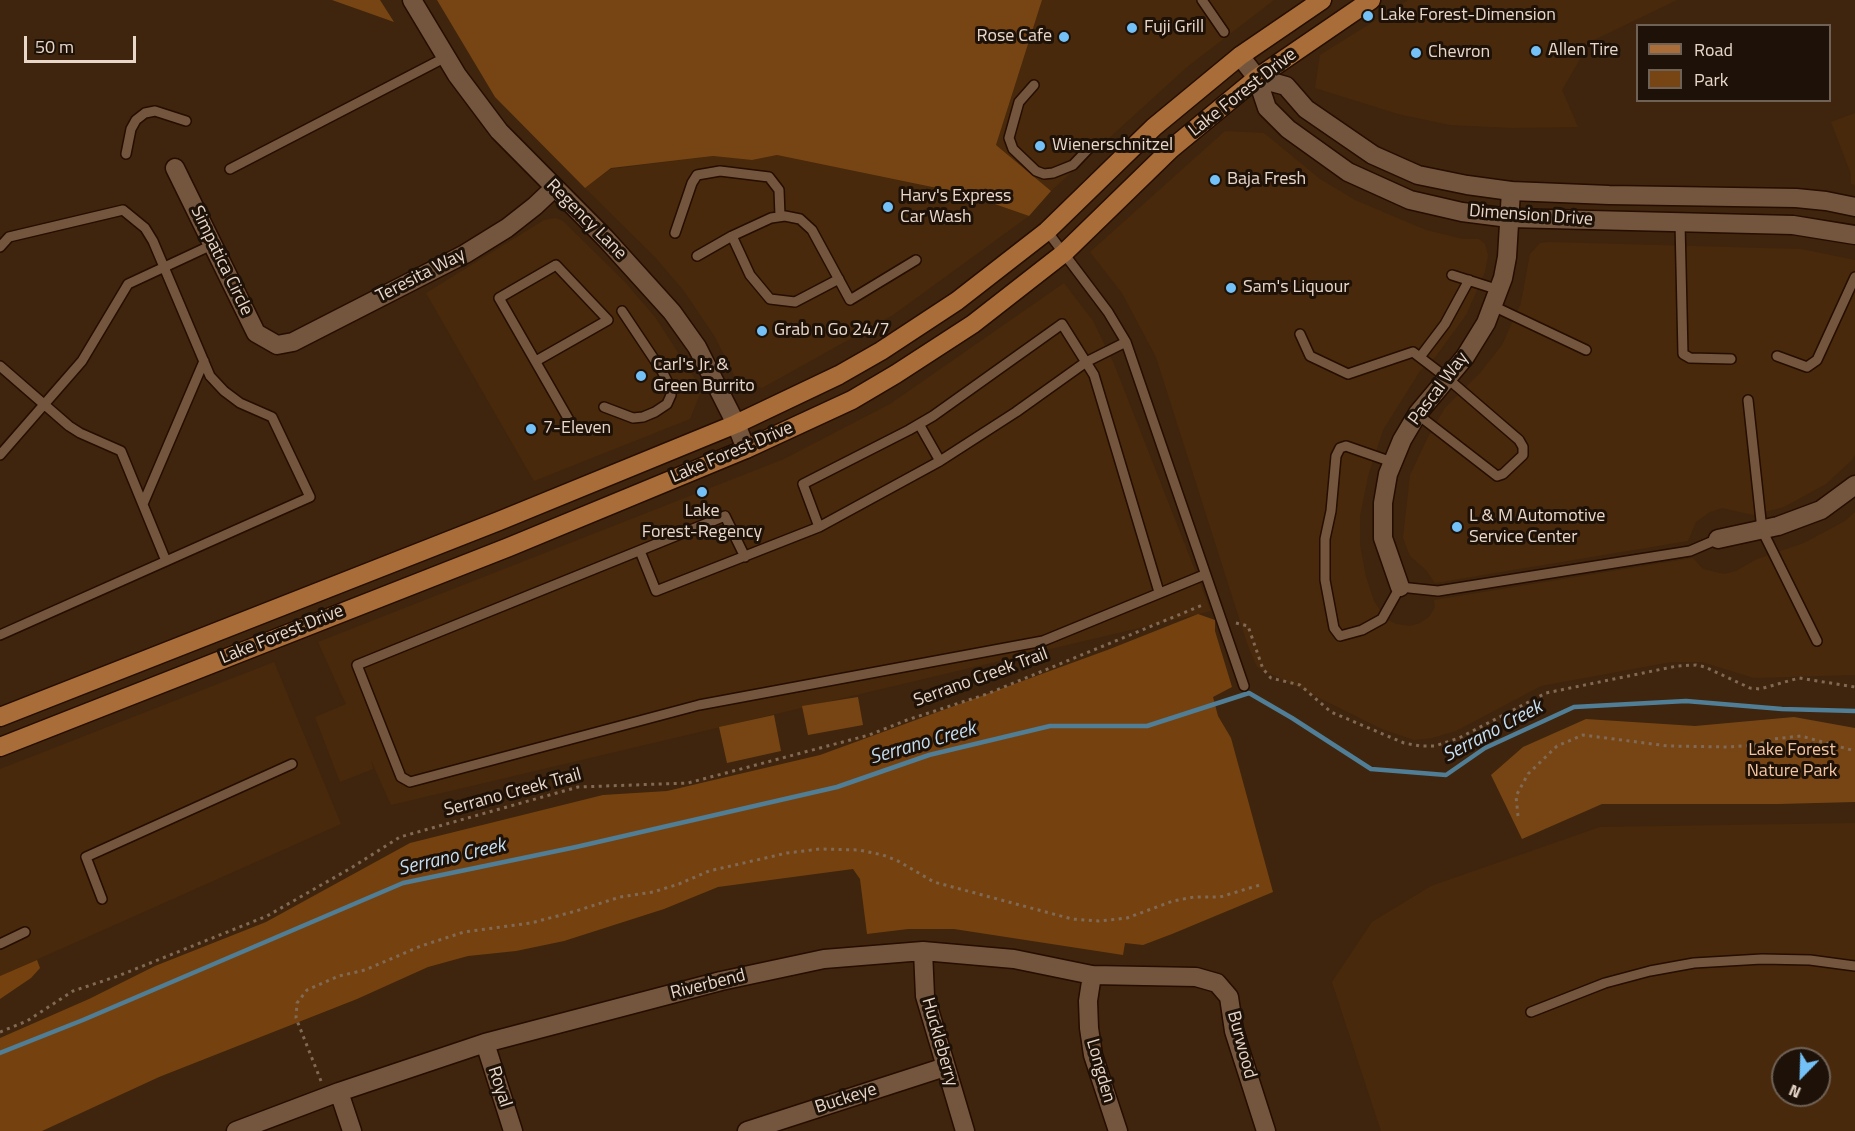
<!DOCTYPE html>
<style>
body{margin:0}
#map{position:relative;width:1855px;height:1131px;overflow:hidden;background:#3f250d;font-family:"Titillium Web",sans-serif}
canvas{display:block}
.legend{position:absolute;left:1636px;top:24px;width:195px;height:78px;box-sizing:border-box;background:#1d1108;border:2px solid #6f6156;margin:0;padding:8px 10px;list-style:none;font-size:18px;color:#e9d8ca}
.legend li{display:flex;align-items:center;gap:12px;height:30px}
.legend b{width:30px;border:2px solid #6f6156}
.north{position:absolute;left:1771px;top:1047px;width:60px;height:60px;box-sizing:border-box;background:#1d1108;border:2px solid #6f6156;border-radius:50%;rotate:203deg;font-size:16px;font-weight:700;line-height:24px;text-align:center;color:#e9d8ca}
.north::after{content:'';display:block;margin:auto;width:21px;height:27px;background:#73c1f6;clip-path:polygon(50% 0,100% 100%,50% 72%,0 100%)}
.scale{position:absolute;left:24px;top:36px;width:112px;height:27px;box-sizing:border-box;border:3px solid #e9d8ca;border-top:0;padding-left:8px;font-size:18px;line-height:21px;white-space:nowrap;color:#e9d8ca;-webkit-text-stroke:4px #1d1108;paint-order:stroke}
</style>
<div id="map">
<canvas width="1855" height="1131"></canvas>
<ul class="legend">
<li><b style="height:8px;background:#a86d39"></b>Road</li>
<li><b style="height:16px;background:#774514"></b>Park</li>
</ul>
<div class="north">N</div>
<div class="scale">50 m</div>
</div>
<script>
const c = document.querySelector('canvas').getContext('2d');
c.lineJoin = 'round';
function fillPath(path, color) {
  c.fillStyle = color;
  c.fill(path, 'evenodd');
}
function poly(rows) {
  const path = new Path2D();
  for (const r of rows) {
    path.moveTo(r[0], r[1]);
    for (let i = 2; i < r.length; i += 2) path.lineTo(r[i], r[i + 1]);
  }
  return path;
}
function strokePath(path, color, width, dash) {
  c.strokeStyle = color;
  c.lineWidth = width;
  c.lineCap = dash ? 'butt' : 'round';
  c.setLineDash(dash || []);
  c.stroke(path);
}
function label(font, color, halo, rows, align = 'center') {
  c.font = font + ' "Titillium Web",sans-serif';
  c.lineWidth = 6;
  c.setLineDash([]);
  c.textBaseline = 'middle';
  c.strokeStyle = halo;
  c.fillStyle = color;
  for (const [text, x, y, turn = 0] of rows) {
    c.save();
    c.translate(x, y);
    c.rotate((+turn || 0) * Math.PI / 180);
    c.textAlign = isNaN(turn) ? turn : align;
    if (halo) c.strokeText(text, 0, 0);
    c.fillText(text, 0, 0);
    c.restore();
  }
}
const built = poly([
 [1042,0,1274,0,1187,67,1051,191,996,145],
 [1408,0,1677,0,1590,42,1562,90,1578,127,1513,128,1450,125,1398,114,1315,88,1320,55],
 [1855,113,1855,185,1851,184,1851,174,1831,122],
 [1225,131,1264,133,1320,179,1355,200,1426,230,1463,239,1479,239,1485,244,1488,255,1485,272,1466,315,1436,356,1420,371,1383,430,1368,476,1360,516,1360,545,1366,577,1374,601,1386,619,1396,624,1410,626,1420,623,1429,617,1435,607,1434,600,1693,558,1703,569,1724,574,1736,571,1757,559,1804,543,1845,521,1855,512,1855,675,1754,678,1702,662,1671,662,1541,686,1456,731,1432,738,1414,740,1382,729,1257,667,1247,643,1156,357,1122,293,1090,252],
 [777,155,966,194,1029,216,893,315,762,388,736,379,715,337,684,291,655,257,585,188,611,169,713,156,752,160],
 [556,218,563,221,625,282,655,317,697,382,700,394,690,419,534,481,426,293,544,220],
 [1549,242,1801,249,1855,260,1855,455,1852,460,1826,484,1784,507,1753,515,1722,508,1710,512,1696,522,1688,541,1435,583,1426,570,1410,556,1403,538,1410,475,1428,437,1445,408,1480,373,1502,345,1521,303,1530,254,1540,243],
 [1064,283,1093,321,1114,364,1211,611,391,805,371,760,373,769,340,782,315,717,346,704,318,642,784,459,890,404],
 [274,662,341,824,0,976,0,769],
 [1855,823,1855,1131,1381,1131,1332,982,1372,922,1431,886,1600,827],
 [1783,1059,1819,1059,1819,1095,1783,1095]
]);
const green = poly([
 [332,0,380,0,394,22],
 [437,0,1042,0,996,145,1051,191,1029,216,966,194,777,155,752,160,713,156,611,168,585,188,495,97],
 [858,697,863,725,808,735,802,706],
 [774,715,781,751,727,763,719,727],
 [1794,717,1855,728,1855,802,1778,804,1602,804,1522,839,1491,775,1523,747,1586,719,1695,726]
]);
const forest = poly([
 [1198,614,1215,620,1215,631,1232,687,1213,697,1218,716,1231,738,1273,892,1172,934,1143,945,1125,943,1123,955,954,929,908,929,867,934,860,879,853,869,718,887,664,909,564,941,516,951,468,956,428,967,357,999,159,1077,42,1131,0,1131,0,1038,89,999,155,966,266,922,410,843,603,795,667,791,820,755,1110,649],
 [37,960,40,968,31,978,0,999,0,976]
]);
const stream = poly([
 [0,1053,83,1020,403,883,576,847,837,787,929,755,1050,726,1147,726,1249,693,1292,718,1371,769,1446,775,1485,748,1574,707,1686,701,1782,709,1855,711]
]);
const path = poly([
 [1236,623,1248,626,1263,669,1271,678,1300,685,1331,712,1404,743,1420,746,1435,746,1459,738,1546,693,1677,666,1696,665,1705,667,1750,688,1760,689,1799,678,1855,687],
 [1518,816,1516,796,1528,774,1557,746,1583,735,1668,746,1727,747,1755,745,1773,739,1801,736,1855,751],
 [0,1032,27,1021,73,991,118,976,267,916,351,868,400,837,578,787,688,783,869,735,907,720,987,694,1205,604],
 [321,1081,296,1018,297,1003,307,990,339,976,365,970,421,946,464,932,531,923,576,911,620,897,653,892,679,884,709,871,787,853,820,849,859,850,883,855,898,861,934,882,1072,919,1099,921,1127,918,1173,901,1194,897,1220,897,1263,884]
]);
const lane = poly([
 [1202,0,1224,32],
 [1034,85,1019,102,1009,138,1013,149,1036,171,1044,174,1053,173,1073,165,1092,145],
 [126,154,131,129,136,120,145,113,155,111,186,121],
 [230,169,446,57],
 [1680,223,1683,354,1690,358,1731,359],
 [1047,231,1108,312,1126,342,1244,686],
 [675,233,692,183,697,175,720,171,769,177,779,190,780,216],
 [732,236,750,275,770,299,795,302,839,279],
 [0,247,9,237,123,210,145,228,153,241,210,376,224,391,240,403,272,417,310,497,0,635],
 [697,256,732,236,771,218,785,216,800,219,812,230,850,300,916,260],
 [1452,275,1499,290],
 [1493,306,1586,350],
 [1300,334,1310,356,1348,374,1413,352,1447,378,1519,440,1523,447,1523,455,1503,474,1497,476,1417,414],
 [1777,356,1807,367,1817,360,1855,277],
 [1420,357,1445,324,1469,280],
 [536,361,608,320,556,265,499,298,573,427],
 [0,366,69,426,80,433,121,451,166,561],
 [1748,400,1762,530,1817,641],
 [604,407,633,418,643,417,655,412,667,404,671,395,670,387,662,371,622,311],
 [919,424,940,461],
 [0,455,82,361,128,284,214,244],
 [1392,462,1346,446,1340,448,1336,456,1331,511,1325,539,1325,580,1334,628,1340,636,1362,630,1382,619,1400,587,1438,591,1690,551,1718,539],
 [143,504,204,361],
 [819,527,803,484,909,430,933,416,1062,324,1094,375,1159,592],
 [640,551,656,591,819,527,940,461,1016,412,1086,362,1126,342],
 [745,557,725,516,357,665,401,777,410,782,699,705,1043,641,1204,575],
 [102,899,86,857,292,764],
 [0,944,25,932],
 [1531,1012,1605,983,1650,971,1694,963,1762,959,1810,960,1855,966]
]);
const street = poly([
 [175,168,256,333,277,345,293,342,465,254,507,228,535,206,554,188],
 [1718,539,1778,526,1821,510,1855,485],
 [1400,587,1383,538,1383,503,1388,474,1402,440,1418,413,1465,357,1486,323,1503,278,1507,257,1511,191],
 [923,951,925,996,965,1131],
 [1092,975,1088,1001,1089,1028,1093,1055,1118,1131],
 [485,1043,513,1131],
 [339,1092,352,1131],
 [236,1131,339,1092,485,1043,721,981,824,959,923,951,1014,959,1092,975,1196,977,1217,983,1229,997,1234,1031,1266,1131],
 [747,1131,945,1067]
]);
const secondary = poly([
 [412,0,457,75,499,131,606,239,672,312,697,347,736,424,746,449],
 [1240,56,1257,78,1267,108,1288,129,1348,172,1410,200,1462,212,1509,218,1793,225,1855,235],
 [1257,78,1286,86,1306,109,1373,155,1418,175,1467,185,1511,191,1609,195,1796,198,1826,201,1855,207]
]);
const primary = poly([
 [0,717,499,521,736,424,839,375,881,351,957,301,1047,231,1154,127,1240,56,1322,0],
 [0,747,509,547,746,449,852,400,896,374,973,324,1064,253,1171,149,1257,78,1371,0]
]);
const markers = [
 [1368,16,6,"#73c1f6"],
 [1132,28,6,"#73c1f6"],
 [1064,37,6,"#73c1f6"],
 [1536,51,6,"#73c1f6"],
 [1416,53,6,"#73c1f6"],
 [1040,146,6,"#73c1f6"],
 [1215,180,6,"#73c1f6"],
 [888,207,6,"#73c1f6"],
 [1231,288,6,"#73c1f6"],
 [762,331,6,"#73c1f6"],
 [641,376,6,"#73c1f6"],
 [531,429,6,"#73c1f6"],
 [702,492,6,"#73c1f6"],
 [1457,527,6,"#73c1f6"]
];
const poiNames = [
 ["Lake Forest-Dimension",1380,16],
 ["Fuji Grill",1144,28],
 ["Rose Cafe",1052,37,"right"],
 ["Allen Tire",1548,51],
 ["Chevron",1428,53],
 ["Wienerschnitzel",1052,146],
 ["Baja Fresh",1227,180],
 ["Harv's Express",900,197],
 ["Car Wash",900,218],
 ["Sam's Liquour",1243,288],
 ["Grab n Go 24/7",774,331],
 ["Carl's Jr. &",653,366],
 ["Green Burrito",653,387],
 ["7-Eleven",543,429],
 ["Lake",702,512,"center"],
 ["Forest-Regency",702,533,"center"],
 ["L & M Automotive",1469,517],
 ["Service Center",1469,538]
];
const streetNames = [
 ["Lake Forest Drive",1243,93,-38],
 ["Dimension Drive",1531,216,4],
 ["Regency Lane",586,220,45],
 ["Simpatica Circle",221,261,64],
 ["Teresita Way",421,276,-27],
 ["Pascal Way",1439,389,-53],
 ["Lake Forest Drive",732,453,-23],
 ["Lake Forest Drive",282,635,-22],
 ["Serrano Creek Trail",981,678,-20],
 ["Serrano Creek Trail",513,793,-15],
 ["Riverbend",708,985,-14],
 ["Huckleberry",939,1042,74],
 ["Burwood",1241,1045,75],
 ["Longden",1100,1071,74],
 ["Royal",499,1087,72],
 ["Buckeye",846,1099,-18]
];
const parkNames = [
 ["Lake Forest",1792,751],
 ["Nature Park",1792,772]
];
const waterNames = [
 ["Serrano Creek",1493,732,-28],
 ["Serrano Creek",923,744,-16],
 ["Serrano Creek",452,858,-13]
];
fillPath(built, '#49290b');
fillPath(green, '#774514');
fillPath(forest, '#75420f');
strokePath(stream, '#507e96', 4.5);
strokePath(lane, '#250d00', 12);
strokePath(street, '#250d00', 21);
strokePath(secondary, '#250d00', 21);
strokePath(primary, '#250d00', 21);
strokePath(path, '#806955', 3, [3, 4.5]);
strokePath(lane, '#74563e', 9);
strokePath(street, '#74563e', 18);
strokePath(secondary, '#74563e', 18);
strokePath(primary, '#a86d39', 18);
for (const [x, y, r, color] of markers) {
  const dot = new Path2D();
  dot.arc(x, y, r, 0, 2 * Math.PI);
  c.fillStyle = color;
  c.fill(dot);
  strokePath(dot, '#1d1108', 2);
}
label('18px', '#e9d8ca', '#1d1108', poiNames, 'left');
label('18px', '#e9d8ca', '#1d1108', streetNames);
label('18px', '#f4c49f', '#1d1108', parkNames);
label('italic 20px', '#c4ddef', '#1d1108', waterNames);
</script>
